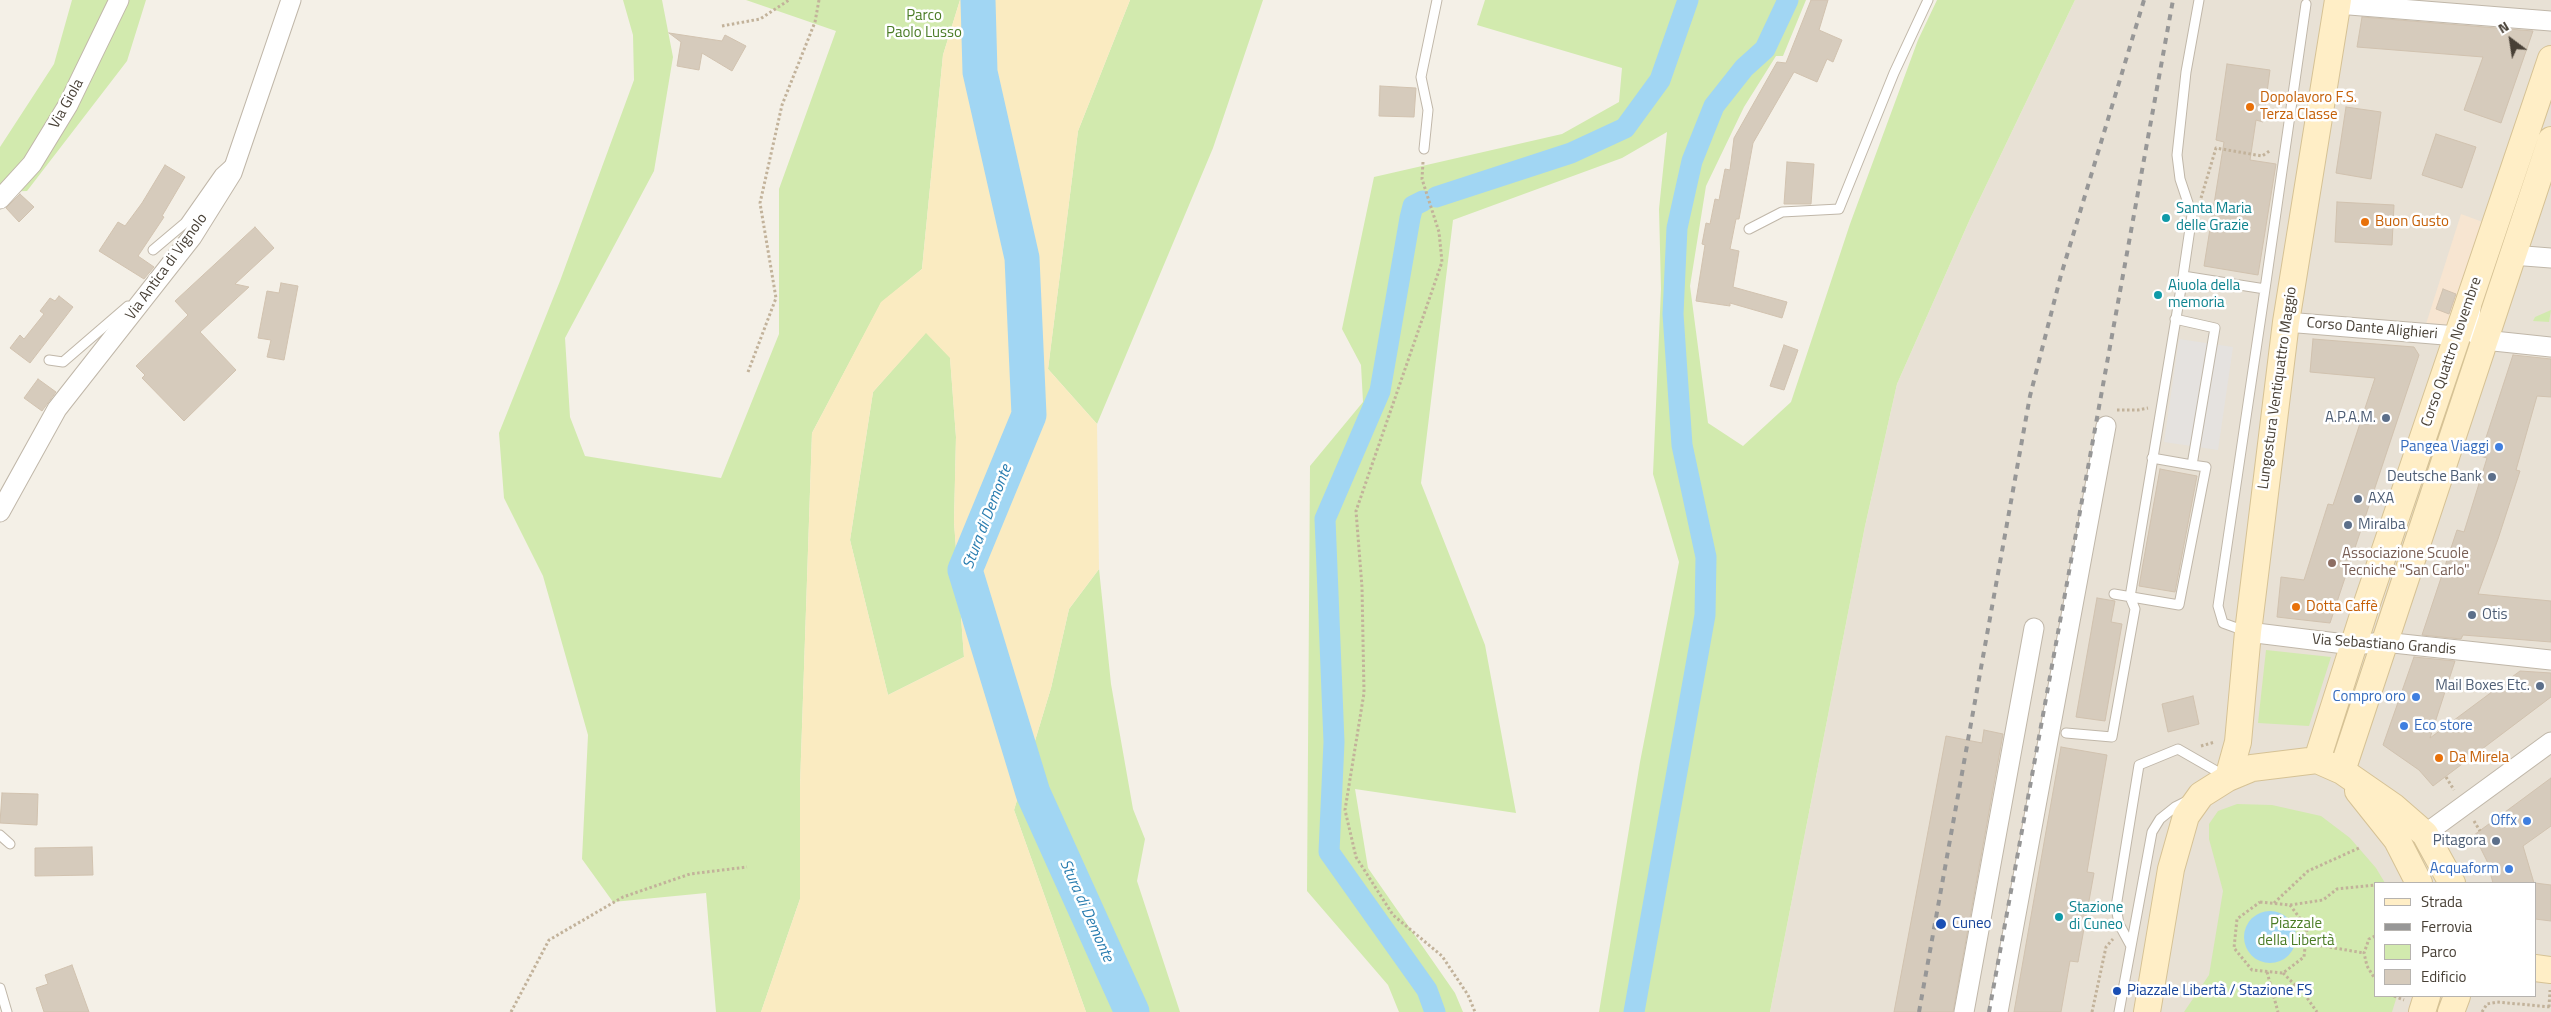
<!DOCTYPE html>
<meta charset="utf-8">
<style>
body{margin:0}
#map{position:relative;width:2551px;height:1012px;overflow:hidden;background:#f4f0e7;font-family:"Titillium Web",sans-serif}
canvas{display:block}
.legend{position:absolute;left:2374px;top:882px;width:162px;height:115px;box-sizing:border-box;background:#fff;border:1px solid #b6b3af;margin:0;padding:6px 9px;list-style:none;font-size:15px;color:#484036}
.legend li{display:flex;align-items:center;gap:10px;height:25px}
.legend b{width:25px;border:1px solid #b6b3af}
.north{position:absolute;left:2486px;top:15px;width:50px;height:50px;-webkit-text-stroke:4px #fff;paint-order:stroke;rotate:329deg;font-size:14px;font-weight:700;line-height:20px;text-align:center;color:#484036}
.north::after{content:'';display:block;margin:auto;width:18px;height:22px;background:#484036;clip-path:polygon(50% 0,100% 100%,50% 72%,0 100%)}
</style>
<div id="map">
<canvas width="2551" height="1012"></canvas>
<ul class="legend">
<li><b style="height:6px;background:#ffeec6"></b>Strada</li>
<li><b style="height:6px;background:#979797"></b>Ferrovia</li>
<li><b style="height:14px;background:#d2eaae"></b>Parco</li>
<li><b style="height:14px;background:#d6cbbc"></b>Edificio</li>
</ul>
<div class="north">N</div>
</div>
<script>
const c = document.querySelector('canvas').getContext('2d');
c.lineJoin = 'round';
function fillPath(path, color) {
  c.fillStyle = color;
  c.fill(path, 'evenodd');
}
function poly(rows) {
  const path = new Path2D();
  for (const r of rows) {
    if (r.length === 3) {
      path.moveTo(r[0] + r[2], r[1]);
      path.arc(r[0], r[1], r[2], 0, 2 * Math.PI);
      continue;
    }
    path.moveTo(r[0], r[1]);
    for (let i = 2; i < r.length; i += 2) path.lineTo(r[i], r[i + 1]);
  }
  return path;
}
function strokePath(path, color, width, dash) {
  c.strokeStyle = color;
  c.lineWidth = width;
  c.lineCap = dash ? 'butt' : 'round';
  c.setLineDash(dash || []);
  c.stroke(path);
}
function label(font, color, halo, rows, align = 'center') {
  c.font = font + ' "Titillium Web",sans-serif';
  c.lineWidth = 5;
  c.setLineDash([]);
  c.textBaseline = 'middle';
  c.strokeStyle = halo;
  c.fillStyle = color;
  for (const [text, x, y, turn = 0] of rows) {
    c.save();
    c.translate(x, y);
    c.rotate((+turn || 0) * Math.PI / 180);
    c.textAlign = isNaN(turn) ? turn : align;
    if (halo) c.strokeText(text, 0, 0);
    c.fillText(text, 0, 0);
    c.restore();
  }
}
const residential = poly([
 [2075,0,2551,0,2551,1012,1770,1012,1865,526,1897,384,1970,219],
 [2375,883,2535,883,2535,996,2375,996]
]);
const commercial = poly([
 [2461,214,2488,224,2448,326,2426,324]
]);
const green = poly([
 [72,0,146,0,127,61,27,191,0,192,0,147,54,64],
 [623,0,662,0,673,57,654,171,565,338,570,417,585,456,721,478,779,334,779,189,836,31,746,0,960,0,943,55,922,269,881,303,812,433,800,786,800,899,761,1012,716,1012,706,893,613,902,582,859,588,735,543,576,504,498,499,433,560,281,634,80,633,35],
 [1130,0,1263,0,1213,148,1097,424,1048,369,1078,131],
 [1485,0,1806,0,1783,56,1776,56,1744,107,1706,186,1690,286,1708,423,1743,446,1791,402,1850,224,1918,40,1937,0,2075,0,1970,219,1897,384,1865,526,1770,1012,1599,1012,1640,762,1679,562,1653,474,1661,289,1659,209,1667,132,1622,158,1453,220,1421,483,1485,645,1516,813,1355,789,1368,868,1455,993,1463,1012,1399,1012,1388,985,1307,891,1310,466,1363,402,1361,365,1342,329,1374,177,1562,134,1619,102,1622,68,1477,25],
 [2551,310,2549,322,2533,321,2535,317],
 [926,332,950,357,956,437,954,522,964,657,888,695,850,540,873,392],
 [1099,569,1111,684,1133,809,1145,839,1137,881,1180,1012,1086,1012,1014,810,1051,688,1069,609],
 [2266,650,2331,657,2309,726,2258,723],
 [2237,804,2272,805,2321,816,2350,838,2376,868,2385,883,2375,883,2375,996,2397,996,2392,1012,2184,1012,2209,975,2223,891,2209,839,2209,824,2218,811]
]);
const sand = poly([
 [960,0,1130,0,1078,131,1048,369,1097,424,1099,569,1069,609,1051,688,1014,810,1086,1012,761,1012,800,899,800,786,812,433,881,302,922,269,943,55],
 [926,333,950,358,956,437,954,522,964,657,888,695,850,540,873,392]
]);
const parking = poly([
 [2179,339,2233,347,2218,450,2164,442]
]);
const water = poly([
 [2270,937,26]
]);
const canal = poly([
 [1436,197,1571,153,1625,128,1660,80,1688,0],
 [1423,201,1413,206,1410,218,1380,391,1325,519,1334,742,1329,852,1427,990,1435,1012],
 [1634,1012,1705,615,1706,557,1682,445,1673,314,1677,228,1692,161,1714,106,1744,68,1765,49,1788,0]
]);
const river = poly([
 [978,0,980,72,1022,258,1029,415,965,570,1033,793,1132,1012]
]);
const building = poly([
 [1811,0,1828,0,1819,30,1842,40,1833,62,1827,59,1817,82,1794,72,1753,143,1739,219,1736,219,1730,249,1739,251,1733,287,1787,302,1782,318,1730,303,1730,306,1696,301,1705,245,1702,244,1706,223,1710,224,1715,199,1719,200,1725,169,1730,170,1734,138,1777,62,1786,63,1811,0],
 [2362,17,2533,31,2501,123,2464,110,2483,57,2357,47,2362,17],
 [669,33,722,41,725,35,746,46,732,71,702,53,699,70,677,66,681,42,669,33],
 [2227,64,2270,70,2263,122,2256,120,2250,160,2276,164,2258,275,2204,266,2224,142,2216,140,2227,64],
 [1380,86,1416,88,1414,117,1379,116,1380,86],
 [2346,107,2381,112,2371,179,2336,173,2346,107],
 [2436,134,2476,147,2462,188,2422,175,2436,134],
 [1787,162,1814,164,1811,204,1784,204,1787,162],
 [165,165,185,177,162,216,164,217,138,256,154,267,144,279,99,251,118,222,125,226,142,203,165,165],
 [20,194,34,207,19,222,6,208,20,194],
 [2337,202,2394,205,2392,245,2335,242,2337,202],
 [255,227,274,248,235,284,249,287,200,332,236,370,184,421,142,378,145,375,136,366,188,315,175,301,255,227],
 [281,283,298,286,284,360,267,357,271,340,258,338,267,291,279,293,281,283],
 [2443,289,2456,294,2449,314,2436,309,2443,289],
 [59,296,73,307,30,363,10,348,20,335,24,339,44,314,40,311,50,298,55,301,59,296],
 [2313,339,2414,347,2419,355,2330,623,2277,617,2281,577,2304,580,2328,504,2333,505,2375,378,2310,372,2313,339],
 [1784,345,1798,350,1784,390,1770,386,1784,345],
 [2513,355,2551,359,2551,397,2537,396,2516,470,2520,471,2498,539,2478,594,2551,601,2551,642,2463,635,2461,639,2422,635,2457,530,2464,532,2487,458,2480,456,2513,355],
 [38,379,56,392,42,411,24,398,38,379],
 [2160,469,2197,476,2175,592,2139,586,2160,469],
 [2097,598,2115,601,2111,622,2122,624,2105,721,2076,717,2097,598],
 [2414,657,2455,661,2430,738,2520,671,2551,673,2551,697,2433,786,2419,770,2383,745,2414,657],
 [2193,696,2199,724,2168,732,2162,704,2193,696],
 [1984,730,2003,734,1953,1012,1894,1012,1946,736,1982,743,1984,730],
 [2061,747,2107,755,2087,872,2094,873,2078,962,2070,961,2061,1012,2014,1012,2061,747],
 [2551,778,2551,826,2523,846,2534,883,2493,883,2487,861,2474,835,2551,778],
 [2,793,38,794,37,825,0,823,2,793],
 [92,847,93,875,35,876,35,848,92,847],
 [2535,883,2551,885,2551,921,2535,919,2535,883],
 [72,965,89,1012,44,1012,36,988,48,984,45,975,72,965]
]);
const path = poly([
 [722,26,760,19,789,0],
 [1423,162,1422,179,1439,232,1442,262,1356,511,1362,587,1364,693,1345,810,1356,857,1393,915,1442,956,1468,995,1475,1012],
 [2201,198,2216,148,2262,156,2271,150],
 [748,372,776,298,760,203,782,105,815,22,819,0],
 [2117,410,2138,410,2148,408],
 [2201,746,2215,742],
 [2446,777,2454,790],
 [2474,821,2480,831],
 [2260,902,2290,905,2307,928,2304,957,2283,973,2252,970,2234,948,2237,919,2260,902],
 [2274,903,2308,871,2359,848],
 [2290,905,2323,900,2337,889,2375,885],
 [2375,936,2369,939,2364,953,2367,966,2375,979],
 [2305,943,2364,953],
 [2267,972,2278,1012],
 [2283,973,2305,995,2317,1012],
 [2394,996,2404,1000],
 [2549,1007,2550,990],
 [511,1012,549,940,623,897,690,874,747,867],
 [2092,1012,2106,947,2113,939],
 [2482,1012,2487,1004,2497,1002,2551,1007]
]);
const lane = poly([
 [1424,149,1428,110,1421,77,1437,0],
 [1749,229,1782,212,1839,209,1894,73,1928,0],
 [153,250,185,223,220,173,231,163],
 [2183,276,2192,215,2180,179,2177,155,2186,72,2199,0],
 [2265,289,2306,4],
 [49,360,63,362,128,306],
 [2152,458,2192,465,2215,328,2175,319],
 [2114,594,2179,605,2206,467,2192,465],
 [2066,733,2112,737,2135,609,2130,597,2183,276,2265,289,2218,606,2223,623,2245,631],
 [0,835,10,844],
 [2131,946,2119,924,2116,907,2139,765,2178,749,2225,776],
 [0,988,7,1012],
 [2119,1012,2152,832,2160,819,2175,807,2187,801]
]);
const street = poly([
 [2337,4,2551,21],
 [0,199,32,164,68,105,119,0],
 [2512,255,2551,258],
 [2471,307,2469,325,2473,332,2484,340,2551,347],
 [2286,322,2457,336],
 [0,512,57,409,192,237,232,173,291,0],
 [2248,632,2353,645,2384,642,2551,660],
 [2425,834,2551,742],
 [1964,1012,2034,628],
 [1998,1012,2106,426]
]);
const secondary = poly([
 [2317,760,2365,609,2551,59],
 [2342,771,2551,140],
 [2228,778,2238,742,2248,632,2286,322,2338,0],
 [2358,791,2397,840,2419,883],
 [2535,968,2551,970],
 [2147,1012,2171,869,2186,816,2201,795,2228,778,2252,768,2317,760,2342,771,2394,807,2425,834,2452,883],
 [2422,1012,2427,996],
 [2451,1012,2457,996]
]);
const rail = poly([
 [1919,1012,2030,396,2061,275,2144,0],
 [1989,1012,2173,0]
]);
const markers = [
 [2250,107,5,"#e8710a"],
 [2166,218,5,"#0f9aa8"],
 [2365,222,5,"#e8710a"],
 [2158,295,5,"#0f9aa8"],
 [2386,418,5,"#5c6f8a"],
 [2499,447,5,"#3f7fe0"],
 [2492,477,5,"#5c6f8a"],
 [2358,499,5,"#5c6f8a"],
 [2348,525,5,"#5c6f8a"],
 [2332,563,5,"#8d6e63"],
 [2296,607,5,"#e8710a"],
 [2472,615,5,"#5c6f8a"],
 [2540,686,5,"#5c6f8a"],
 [2416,697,5,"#3f7fe0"],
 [2404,726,5,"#3f7fe0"],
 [2439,758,5,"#e8710a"],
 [2527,821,5,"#3f7fe0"],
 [2496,841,5,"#5c6f8a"],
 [2509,869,5,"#3f7fe0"],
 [2059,917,5,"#0f9aa8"],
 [1941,924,6,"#1a4fb4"],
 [2117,991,5,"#1a4fb4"]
];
const parkNames = [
 ["Parco",924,16],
 ["Paolo Lusso",924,33],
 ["Piazzale",2296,924],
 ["della Libertà",2296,941]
];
const foodNames = [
 ["Dopolavoro F.S.",2260,98],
 ["Terza Classe",2260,115],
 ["Buon Gusto",2375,222],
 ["Dotta Caffè",2306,607],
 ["Da Mirela",2449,758]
];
const streetNames = [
 ["Via Giola",67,104,-61],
 ["Via Antica di Vignolo",167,267,-54],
 ["Corso Dante Alighieri",2372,329,5],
 ["Corso Quattro Novembre",2452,352,-71],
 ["Lungostura Ventiquattro Maggio",2278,388,-82],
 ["Via Sebastiano Grandis",2384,645,4]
];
const cultureNames = [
 ["Santa Maria",2176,209],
 ["delle Grazie",2176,226],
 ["Aiuola della",2168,286],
 ["memoria",2168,303],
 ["Stazione",2069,908],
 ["di Cuneo",2069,925]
];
const serviceNames = [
 ["A.P.A.M.",2376,418],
 ["Deutsche Bank",2482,477],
 ["AXA",2368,499,"left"],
 ["Miralba",2358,525,"left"],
 ["Otis",2482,615,"left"],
 ["Mail Boxes Etc.",2530,686],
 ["Pitagora",2486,841]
];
const shopNames = [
 ["Pangea Viaggi",2489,447],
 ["Compro oro",2406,697],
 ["Eco store",2414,726,"left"],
 ["Offx",2517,821],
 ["Acquaform",2499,869]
];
const educationNames = [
 ["Associazione Scuole",2342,554],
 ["Tecniche \"San Carlo\"",2342,571]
];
const transitNames = [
 ["Cuneo",1952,924],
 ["Piazzale Libertà / Stazione FS",2127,991]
];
const waterNames = [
 ["Stura di Demonte",988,517,-69],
 ["Stura di Demonte",1086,911,66]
];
fillPath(residential, '#e8e1d5');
fillPath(commercial, '#f7e5d1');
fillPath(green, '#d2eaae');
fillPath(sand, '#faebc1');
fillPath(parking, '#e5e2df');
fillPath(water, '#a1d6f3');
strokePath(canal, '#a1d6f3', 21);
strokePath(river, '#a1d6f3', 35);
fillPath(building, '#d6cbbc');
strokePath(building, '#d1c2af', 1);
strokePath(lane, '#c0b7a9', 11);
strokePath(street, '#c0b7a9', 21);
strokePath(secondary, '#d6c295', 28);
strokePath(path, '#c2b29a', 3, [2.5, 2.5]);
strokePath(lane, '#fff', 9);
strokePath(street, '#fff', 19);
strokePath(secondary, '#ffeec6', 26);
strokePath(rail, '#979797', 4, [6, 6]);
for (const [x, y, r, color] of markers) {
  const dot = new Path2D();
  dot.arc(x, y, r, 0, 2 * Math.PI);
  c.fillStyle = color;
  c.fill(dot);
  strokePath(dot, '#fff', 2);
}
label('15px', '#4b7c26', '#fff', parkNames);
label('15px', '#c56008', '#fff', foodNames, 'left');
label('15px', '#484036', '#fff', streetNames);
label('15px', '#0d838f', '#fff', cultureNames, 'left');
label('15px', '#4e5e75', '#fff', serviceNames, 'right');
label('15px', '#366cbe', '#fff', shopNames, 'right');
label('15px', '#785e54', '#fff', educationNames, 'left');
label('15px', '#164399', '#fff', transitNames, 'left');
label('italic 16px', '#297db0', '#fff', waterNames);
</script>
